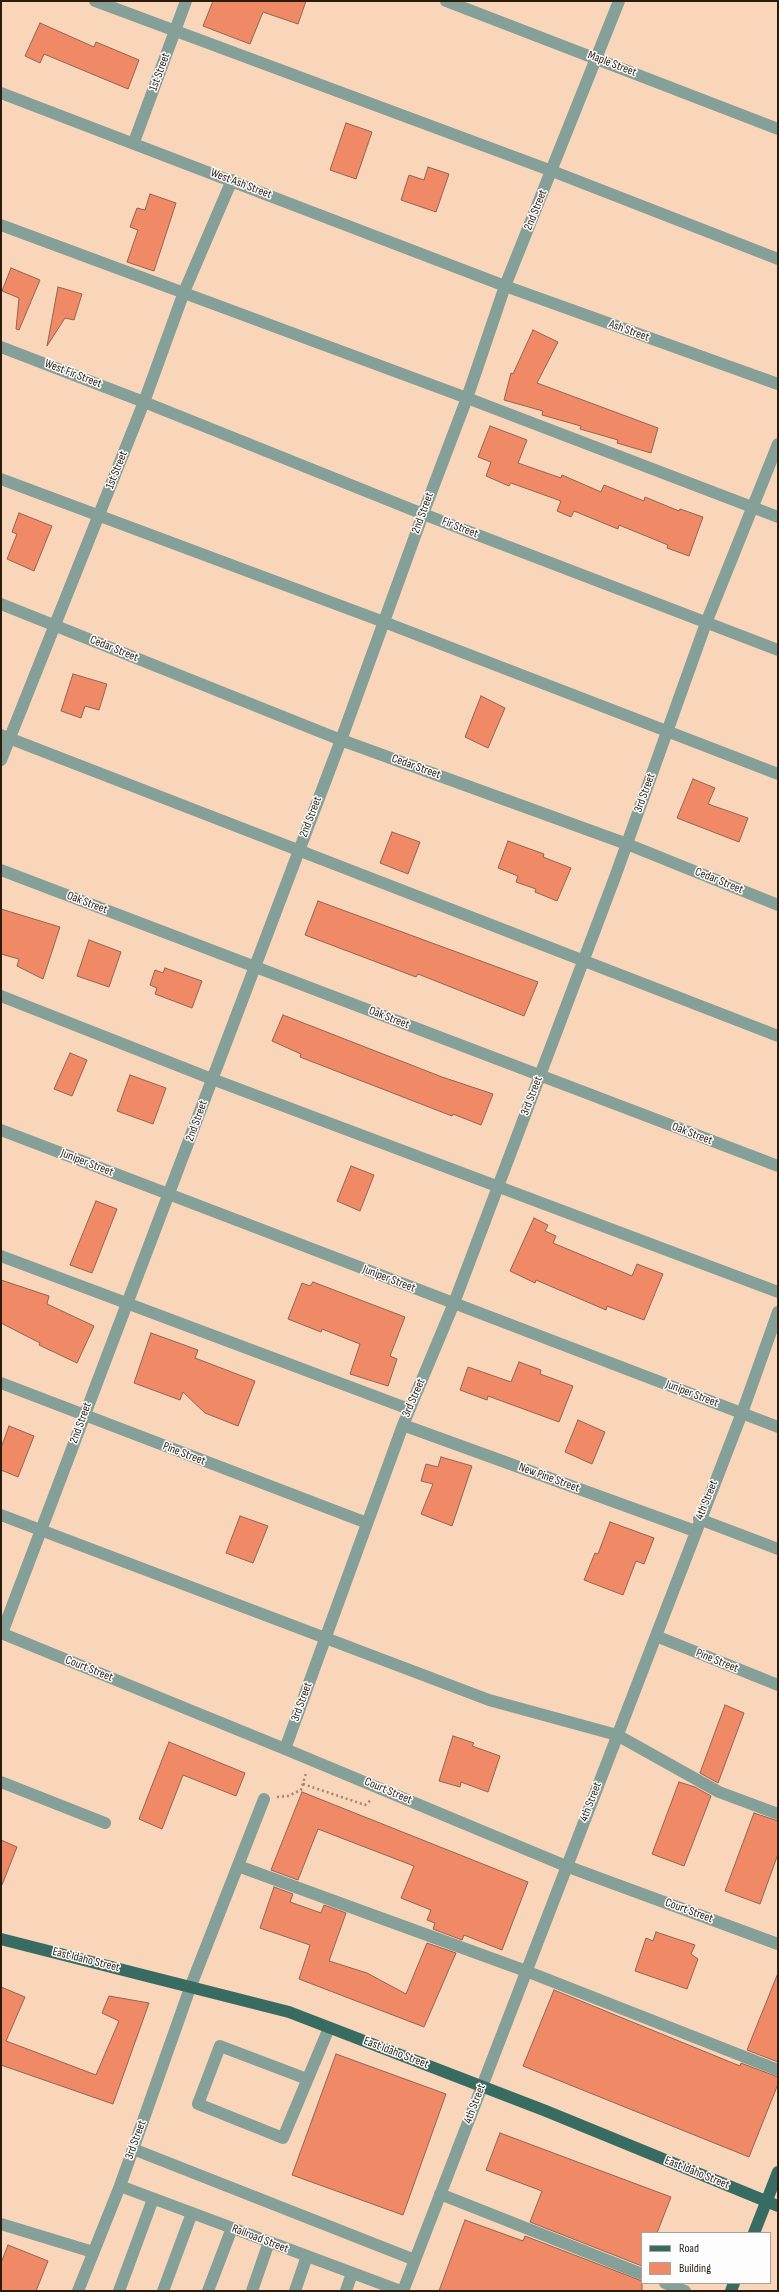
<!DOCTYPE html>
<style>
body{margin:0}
#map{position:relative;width:779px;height:2292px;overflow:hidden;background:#f9d5b9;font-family:"Sofia Sans Condensed",sans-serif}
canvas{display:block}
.frame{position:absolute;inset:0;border:2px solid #2c1c0e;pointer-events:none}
.legend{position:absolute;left:641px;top:2232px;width:130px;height:52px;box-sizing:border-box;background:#fdfdfd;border:1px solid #a9a39d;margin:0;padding:5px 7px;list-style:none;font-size:12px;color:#2c1c0e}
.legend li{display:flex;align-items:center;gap:8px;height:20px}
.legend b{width:20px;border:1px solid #a9a39d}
</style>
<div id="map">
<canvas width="779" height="2292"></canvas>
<div class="frame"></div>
<ul class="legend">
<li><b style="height:5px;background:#386c62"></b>Road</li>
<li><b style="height:11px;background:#f08a66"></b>Building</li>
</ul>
</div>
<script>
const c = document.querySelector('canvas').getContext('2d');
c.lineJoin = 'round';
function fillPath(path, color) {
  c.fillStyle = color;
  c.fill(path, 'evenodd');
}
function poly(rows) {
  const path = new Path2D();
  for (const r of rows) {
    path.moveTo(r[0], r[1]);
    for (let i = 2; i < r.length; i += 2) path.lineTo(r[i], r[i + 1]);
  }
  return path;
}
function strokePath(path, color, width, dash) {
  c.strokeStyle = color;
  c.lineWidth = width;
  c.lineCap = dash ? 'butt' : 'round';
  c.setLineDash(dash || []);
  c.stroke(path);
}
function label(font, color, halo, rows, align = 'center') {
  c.font = font + ' "Sofia Sans Condensed",sans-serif';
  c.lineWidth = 3;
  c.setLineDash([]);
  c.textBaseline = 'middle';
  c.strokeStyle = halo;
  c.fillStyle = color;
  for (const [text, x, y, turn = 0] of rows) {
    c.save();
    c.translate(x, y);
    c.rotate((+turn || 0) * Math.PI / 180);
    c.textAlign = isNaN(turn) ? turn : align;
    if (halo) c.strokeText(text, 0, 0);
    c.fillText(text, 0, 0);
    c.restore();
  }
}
const building = poly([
 [213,1,306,1,298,24,263,12,250,44,203,26,213,1],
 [40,23,94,47,96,42,139,60,128,89,44,54,40,63,25,56,40,23],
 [346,123,372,132,356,179,330,170,346,123],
 [428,167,449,174,436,212,401,200,409,175,424,180,428,167],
 [150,194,176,203,154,271,127,262,138,230,130,227,137,208,145,210,150,194],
 [11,268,40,280,19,330,16,329,19,298,2,291,11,268],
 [58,287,82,294,74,320,65,318,47,346,58,287],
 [533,330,558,342,537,383,658,428,651,453,617,443,618,440,580,429,581,426,542,415,543,411,504,400,511,373,513,374,533,330],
 [490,426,527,440,518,463,561,478,562,475,601,492,604,485,644,501,645,497,679,511,680,509,703,517,689,556,667,548,668,545,619,525,618,529,574,511,571,517,557,511,561,501,511,483,509,486,486,476,491,462,478,457,490,426],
 [19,513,52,526,34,571,7,559,17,534,12,532,19,513],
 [73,674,107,684,99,710,85,706,81,718,61,711,73,674],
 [481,696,505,708,488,748,465,737,481,696],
 [693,779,715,788,708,804,748,818,739,842,677,818,693,779],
 [392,832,420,842,408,874,380,863,392,832],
 [508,841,544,854,543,857,571,868,557,901,535,892,536,889,516,882,518,876,498,868,508,841],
 [318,901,538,982,524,1016,418,974,416,977,305,935,318,901],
 [1,909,60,927,43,979,17,966,19,959,1,954,1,909],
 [89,940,121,952,109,987,77,976,89,940],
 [165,968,202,981,192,1008,155,994,157,988,150,985,155,970,163,973,165,968],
 [283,1015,442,1077,493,1094,481,1125,453,1114,452,1116,300,1057,301,1054,272,1041,283,1015],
 [70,1053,87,1060,72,1096,54,1089,70,1053],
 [130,1075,166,1088,153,1124,117,1111,130,1075],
 [351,1166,374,1175,360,1211,337,1201,351,1166],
 [96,1201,117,1209,92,1273,70,1265,96,1201],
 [534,1218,548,1225,545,1231,556,1236,553,1243,632,1276,637,1264,663,1274,644,1320,607,1306,606,1310,536,1280,535,1283,510,1271,534,1218],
 [1,1280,49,1296,47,1304,94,1326,77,1363,39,1345,40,1343,1,1323,1,1280],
 [313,1282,405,1317,390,1356,397,1359,388,1386,350,1374,360,1344,322,1329,321,1332,288,1319,302,1283,310,1286,313,1282],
 [151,1333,198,1350,195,1358,255,1381,238,1426,205,1413,183,1392,180,1400,134,1383,151,1333],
 [519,1362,541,1370,540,1374,573,1386,559,1422,488,1396,487,1400,460,1390,468,1367,511,1382,519,1362],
 [578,1420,605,1432,592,1464,565,1452,578,1420],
 [9,1426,34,1436,18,1477,1,1470,1,1448,9,1426],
 [441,1457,472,1466,452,1526,421,1514,433,1484,421,1481,426,1464,438,1467,441,1457],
 [240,1516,268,1526,253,1563,226,1553,240,1516],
 [610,1522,654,1538,644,1564,636,1561,623,1595,584,1580,595,1553,598,1554,610,1522],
 [725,1705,744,1713,718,1783,700,1773,725,1705],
 [453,1736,474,1743,472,1746,500,1756,488,1792,461,1782,460,1787,439,1781,453,1736],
 [169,1742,245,1773,236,1796,183,1775,162,1829,139,1819,169,1742],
 [679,1782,695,1787,711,1796,684,1866,652,1854,679,1782],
 [302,1792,528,1882,502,1950,464,1935,462,1940,433,1929,435,1923,427,1920,431,1910,401,1898,414,1866,318,1829,298,1880,271,1870,302,1792],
 [754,1813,778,1821,778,1854,760,1904,725,1891,754,1813],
 [1,1840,17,1847,2,1885,1,1885,1,1840],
 [274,1887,293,1894,290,1902,321,1913,324,1905,346,1913,329,1961,367,1973,406,1994,427,1943,456,1953,424,2027,299,1979,310,1945,260,1928,274,1887],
 [656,1932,695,1945,691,1954,698,1959,687,1989,635,1971,646,1938,653,1941,656,1932],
 [778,1973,778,2062,747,2050,778,1973],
 [1,1987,25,1997,6,2041,96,2075,119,2021,102,2013,109,1996,149,2003,113,2104,1,2065,1,1987],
 [554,1990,740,2066,741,2063,778,2077,778,2084,749,2157,523,2066,554,1990],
 [336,2054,446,2094,403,2215,292,2175,336,2054],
 [500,2133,671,2197,657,2233,642,2233,642,2266,530,2222,542,2191,486,2170,500,2133],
 [465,2220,523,2241,525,2236,642,2281,642,2291,439,2291,465,2220],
 [8,2245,48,2261,36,2291,1,2291,1,2263,8,2245]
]);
const path = poly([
 [303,1784,365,1805,371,1800],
 [277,1797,288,1796,301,1790,306,1773]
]);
const minor = poly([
 [95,1,552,171,778,259],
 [446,1,778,129],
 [1,93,505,286,778,384],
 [134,142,186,1],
 [1,225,467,398,778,517],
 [1,347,144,402,423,514,778,650],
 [1,479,384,622,778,774],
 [1,604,341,740,627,844,778,905],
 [1,735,778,1036],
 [1,760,144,402,184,292,232,180],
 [1,870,778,1166],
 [1,996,212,1079,778,1292],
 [1,1130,778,1427],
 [1,1256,409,1409],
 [1,1383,367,1523],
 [403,1425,695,1531],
 [1,1515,489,1700,617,1735,719,1792,778,1814],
 [699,1519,778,1549],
 [1,1633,285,1749,566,1866,778,1944],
 [2,1633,341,740,423,514,467,398,505,286,619,1],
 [656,1636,778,1685],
 [285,1749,403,1425,454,1303,615,877,706,623,778,444],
 [1,1782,105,1823],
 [238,1866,526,1971,778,2070],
 [307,2079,220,2046,198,2104,283,2138,329,2028],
 [133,2149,415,2260],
 [120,2186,401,2291],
 [440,2194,642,2274],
 [1,2224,93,2252],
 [665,2283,685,2291],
 [78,2291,120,2186,190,1988,264,1799],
 [119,2291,153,2199],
 [163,2291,192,2213],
 [208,2291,232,2228],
 [252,2291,269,2242],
 [295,2291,307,2256],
 [346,2291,352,2273],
 [403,2291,742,1413,778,1312]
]);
const major = poly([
 [1,1939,289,2012,546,2111,778,2206],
 [754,2233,778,2172],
 [731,2291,734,2283]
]);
const streetNames = [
 ["Maple Street",612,64,21],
 ["1st Street",160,72,-70],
 ["West Ash Street",241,184,21],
 ["2nd Street",536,210,-68],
 ["Ash Street",629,331,20],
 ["West Fir Street",73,374,21],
 ["1st Street",117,470,-68],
 ["2nd Street",423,513,-70],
 ["Fir Street",460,528,21],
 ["Cedar Street",114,649,22],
 ["Cedar Street",416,767,20],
 ["3rd Street",645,793,-70],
 ["2nd Street",311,817,-69],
 ["Cedar Street",719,881,22],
 ["Oak Street",87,903,21],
 ["Oak Street",389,1018,21],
 ["3rd Street",532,1096,-69],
 ["2nd Street",197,1121,-70],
 ["Oak Street",692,1134,21],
 ["Juniper Street",87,1163,21],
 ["Juniper Street",389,1279,21],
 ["Juniper Street",692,1394,21],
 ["3rd Street",414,1398,-67],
 ["2nd Street",81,1423,-70],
 ["Pine Street",184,1454,21],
 ["New Pine Street",549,1478,20],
 ["4th Street",707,1500,-68],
 ["Pine Street",717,1661,22],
 ["Court Street",89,1669,22],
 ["3rd Street",302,1702,-70],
 ["Court Street",388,1791,23],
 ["4th Street",591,1802,-69],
 ["Court Street",689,1911,20],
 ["East Idaho Street",86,1960,14],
 ["East Idaho Street",396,2053,21],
 ["4th Street",475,2104,-69],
 ["3rd Street",136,2140,-70],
 ["East Idaho Street",697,2173,22],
 ["Railroad Street",260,2239,21]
];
fillPath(building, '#f08a66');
strokePath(building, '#936352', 1);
strokePath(path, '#a18670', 2.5, [2, 3]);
strokePath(minor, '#859f99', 12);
strokePath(major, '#386c62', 12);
label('12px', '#2c1c0e', '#fdfdfd', streetNames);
</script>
